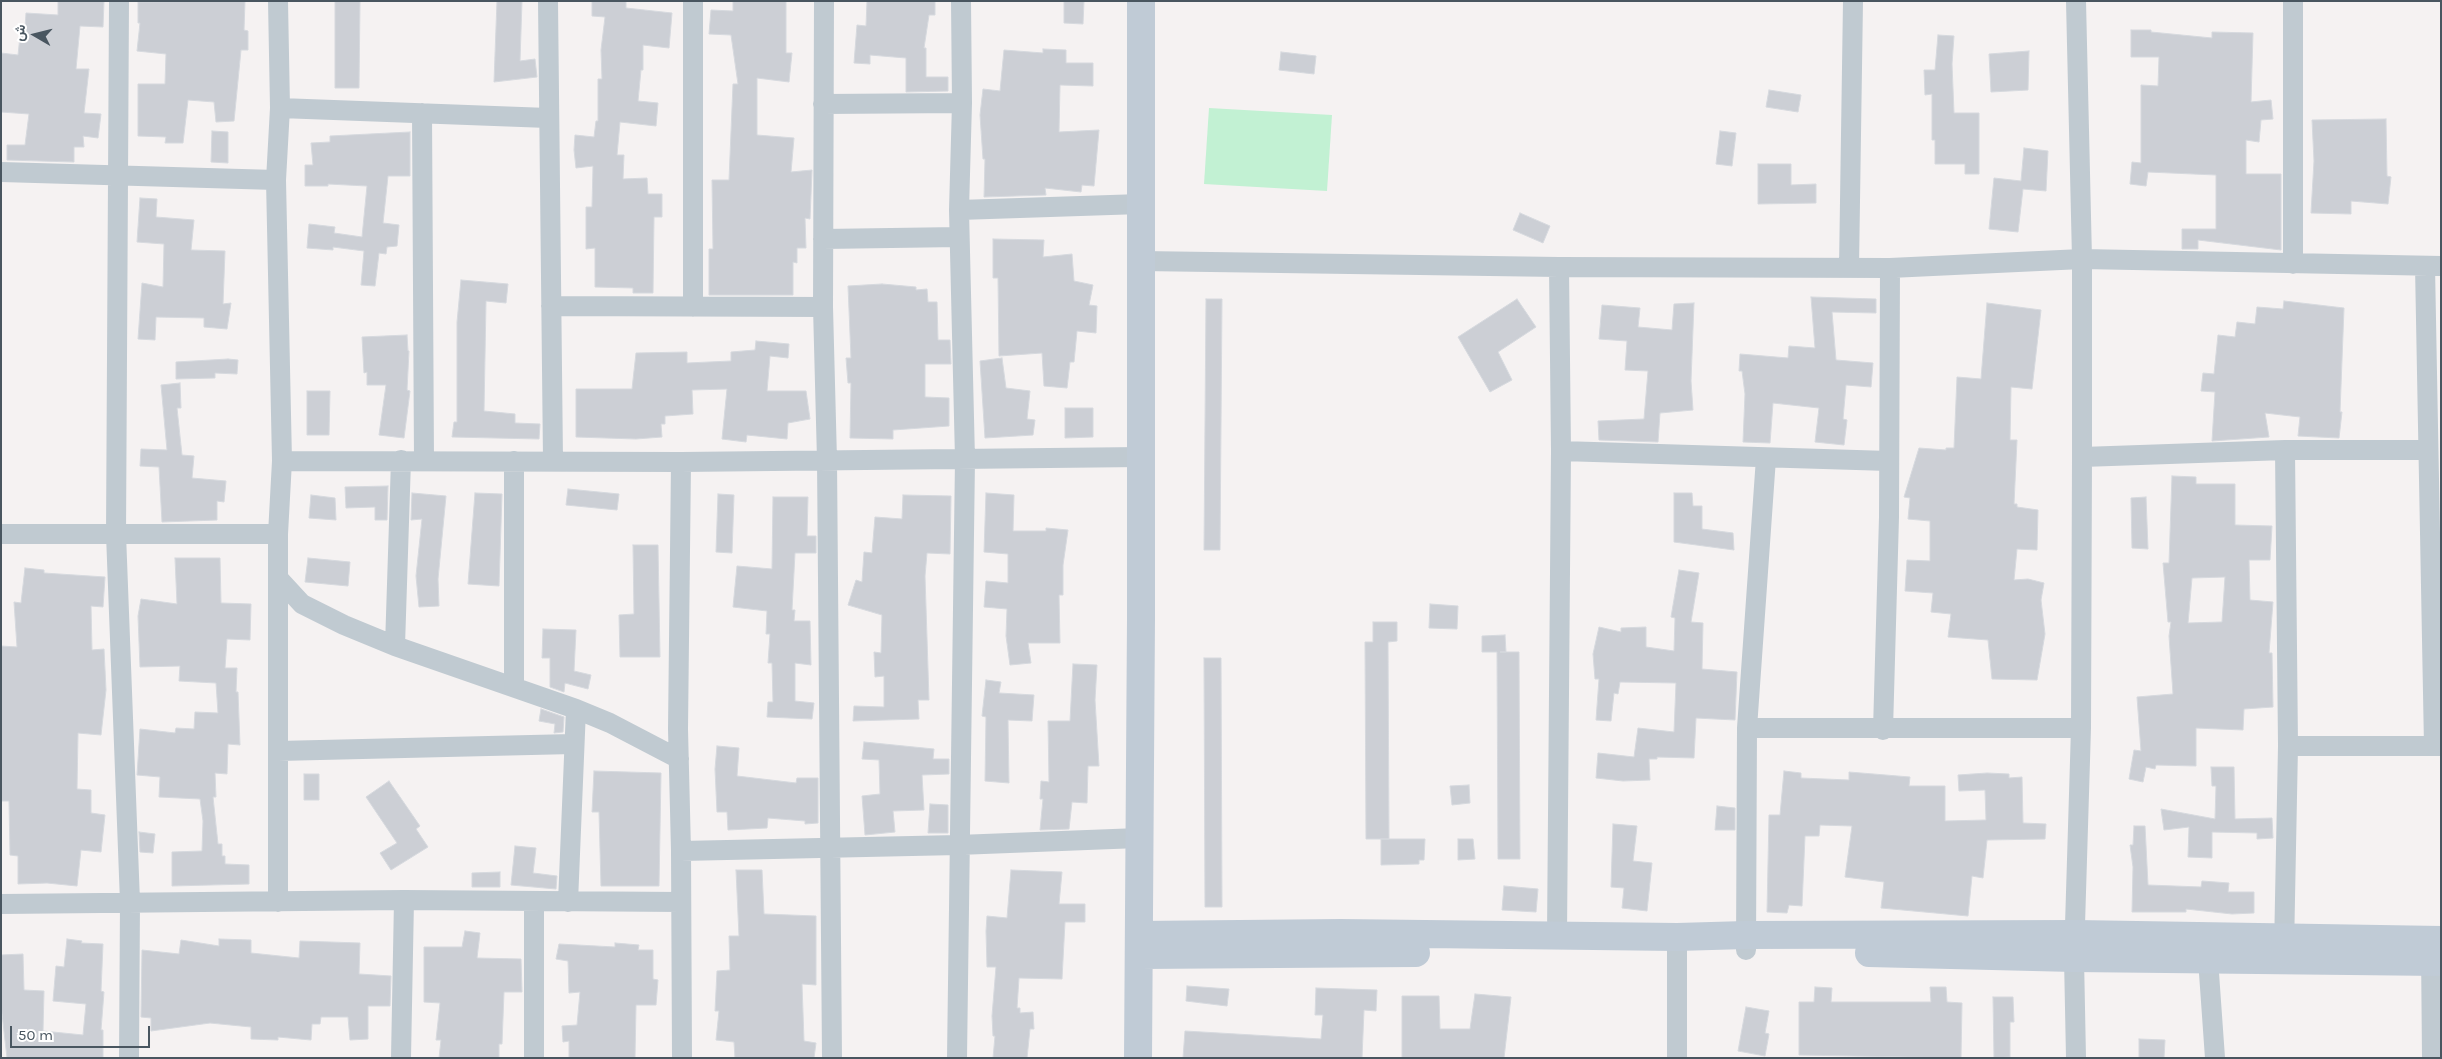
<!DOCTYPE html>
<meta charset="utf-8">
<style>
body{margin:0}
#map{position:relative;width:2442px;height:1059px;overflow:hidden;background:#f5f2f2;font-family:Karla,Vazirmatn,sans-serif}
canvas{display:block}
.frame{position:absolute;inset:0;border:2px solid #495660;pointer-events:none}
.north{position:absolute;left:10px;top:10px;width:50px;height:50px;-webkit-text-stroke:4px #fff;paint-order:stroke;rotate:278deg;font-size:14px;font-weight:700;line-height:20px;text-align:center;color:#495660}
.north::after{content:'';display:block;margin:auto;width:18px;height:22px;background:#495660;clip-path:polygon(50% 0,100% 100%,50% 72%,0 100%)}
.scale{position:absolute;left:10px;top:1026px;width:140px;height:22px;box-sizing:border-box;border:2px solid #495660;border-top:0;padding-left:6px;font-size:15px;line-height:18px;white-space:nowrap;color:#495660;-webkit-text-stroke:4px #fff;paint-order:stroke}
</style>
<div id="map">
<canvas width="2442" height="1059"></canvas>
<div class="frame"></div>
<div class="north">ش</div>
<div class="scale">50 m</div>
</div>
<script>
const c = document.querySelector('canvas').getContext('2d');
c.lineJoin = 'round';
function fillPath(path, color) {
  c.fillStyle = color;
  c.fill(path, 'evenodd');
}
function poly(rows) {
  const path = new Path2D();
  for (const r of rows) {
    path.moveTo(r[0], r[1]);
    for (let i = 2; i < r.length; i += 2) path.lineTo(r[i], r[i + 1]);
  }
  return path;
}
function strokePath(path, color, width, dash) {
  c.strokeStyle = color;
  c.lineWidth = width;
  c.lineCap = dash ? 'butt' : 'round';
  c.setLineDash(dash || []);
  c.stroke(path);
}
const green = poly([
 [1209,108,1332,115,1327,191,1204,184]
]);
const building = poly([
 [58,1,104,1,103,27,80,26,76,69,89,69,84,113,101,114,98,138,83,136,84,147,74,147,74,162,7,160,7,145,25,145,29,114,1,112,1,53,18,55,21,27,25,28,26,13,58,15,58,1],
 [245,1,244,30,248,31,248,50,241,50,234,121,216,122,214,102,188,100,183,143,165,143,166,137,138,136,138,84,165,84,166,54,137,51,140,23,138,23,138,2,245,1],
 [335,1,360,1,359,88,335,88,335,1],
 [497,1,522,1,520,61,535,59,537,77,494,82,497,1],
 [592,1,626,1,626,8,672,13,669,48,643,45,643,70,641,70,638,101,658,103,656,126,620,122,617,155,624,155,623,179,647,178,648,194,662,194,662,217,654,217,653,293,633,293,633,288,595,287,595,248,586,249,586,207,592,207,593,166,576,168,574,150,575,135,594,137,596,121,598,121,598,79,602,79,601,50,605,17,592,16,592,1],
 [733,1,786,1,786,53,792,53,789,82,757,78,757,135,794,138,791,172,812,170,810,219,805,218,806,248,797,248,797,263,793,262,793,295,709,295,709,249,713,249,712,180,729,180,733,84,738,84,731,35,709,34,711,10,733,11,733,1],
 [867,1,935,1,935,15,929,15,924,48,926,48,926,77,948,77,948,91,906,92,906,58,870,55,870,64,854,63,857,25,866,26,867,1],
 [1064,1,1084,1,1083,24,1064,23,1064,1],
 [2131,30,2151,30,2151,32,2212,38,2212,32,2253,33,2251,102,2271,100,2273,119,2261,120,2259,142,2246,140,2246,174,2281,174,2281,250,2198,240,2198,249,2182,249,2182,229,2216,229,2216,175,2148,172,2146,186,2130,184,2132,162,2141,163,2141,85,2158,86,2159,57,2131,57,2131,30],
 [1938,35,1954,36,1952,64,1954,113,1979,113,1979,174,1965,174,1965,164,1935,164,1935,140,1932,140,1932,94,1925,95,1924,70,1935,70,1938,35],
 [1043,49,1066,50,1066,63,1093,63,1093,86,1060,85,1059,132,1099,130,1094,186,1082,185,1081,192,1045,188,1046,195,984,197,985,159,983,159,980,115,983,89,1000,91,1004,50,1043,53,1043,49],
 [2029,51,2028,90,1991,92,1989,54,2029,51],
 [1281,52,1316,56,1314,74,1279,70,1281,52],
 [1769,90,1801,95,1798,112,1766,107,1769,90],
 [2386,119,2387,176,2391,177,2388,204,2351,201,2351,214,2311,213,2314,161,2312,120,2386,119],
 [212,131,228,132,228,163,211,162,212,131],
 [1720,131,1736,133,1732,166,1716,164,1720,131],
 [410,132,410,176,388,176,383,223,399,225,397,246,387,247,386,254,379,253,375,286,361,285,364,251,333,247,333,250,307,248,309,224,335,227,334,233,362,237,367,186,328,184,328,186,305,186,305,165,313,165,311,143,330,142,330,136,410,132],
 [2024,148,2048,151,2046,191,2023,189,2018,232,1989,229,1994,178,2021,181,2024,148],
 [1758,164,1791,164,1791,185,1816,184,1816,203,1758,204,1758,164],
 [140,198,157,199,156,217,194,220,191,250,225,251,223,304,231,303,227,329,204,327,204,318,156,317,155,340,138,339,142,283,163,287,164,244,137,242,140,198],
 [1520,213,1550,226,1543,243,1513,230,1520,213],
 [993,239,1044,240,1043,257,1072,254,1074,281,1093,285,1089,305,1097,306,1096,333,1077,331,1074,362,1070,362,1067,388,1044,386,1042,353,999,356,998,278,993,278,993,239],
 [461,280,508,284,506,303,486,301,484,411,515,414,515,423,540,424,539,439,452,437,454,422,457,422,457,322,461,280],
 [882,284,916,287,916,290,927,289,928,302,937,302,938,340,950,340,951,364,925,364,925,397,949,398,949,426,893,430,893,439,850,438,851,383,848,383,846,358,851,358,848,286,882,284],
 [1811,297,1876,299,1876,313,1832,312,1836,360,1873,363,1871,387,1846,385,1843,419,1847,420,1844,445,1815,442,1819,408,1773,403,1770,443,1743,442,1745,394,1742,371,1739,371,1740,354,1788,358,1789,346,1815,348,1811,297],
 [1206,299,1222,299,1220,550,1204,550,1206,299],
 [1517,299,1536,327,1498,352,1512,380,1490,392,1458,337,1517,299],
 [2284,301,2344,308,2340,412,2342,412,2339,438,2298,436,2300,417,2265,413,2269,437,2212,441,2215,392,2201,391,2203,373,2214,374,2218,335,2235,337,2237,322,2255,324,2257,307,2283,309,2284,301],
 [1694,303,1691,381,1693,410,1660,413,1658,442,1599,440,1598,421,1644,419,1648,371,1625,370,1627,341,1599,339,1602,305,1640,308,1638,327,1672,330,1674,304,1694,303],
 [1987,303,2041,310,2032,389,2011,387,2010,440,2017,440,2014,504,2017,504,2017,507,2038,510,2037,550,2017,549,2014,580,2028,579,2044,583,2041,600,2045,634,2037,680,1992,679,1988,640,1948,637,1951,614,1931,612,1933,593,1905,591,1907,560,1930,561,1930,521,1908,519,1910,498,1904,497,1919,448,1946,450,1946,448,1954,448,1957,377,1981,379,1987,303],
 [407,335,408,351,409,351,407,390,410,391,404,438,379,435,386,385,367,385,367,372,364,373,362,337,407,335],
 [756,341,789,344,788,358,770,356,767,391,806,391,810,419,788,423,787,439,747,435,746,442,722,439,727,389,692,390,693,414,665,416,665,424,661,424,662,437,636,439,576,437,576,389,632,389,636,353,687,352,687,363,731,361,731,352,755,350,756,341],
 [1002,358,1006,388,1030,391,1027,419,1035,420,1033,435,985,438,980,361,1002,358],
 [228,359,238,360,237,374,215,373,215,378,176,379,176,362,228,359],
 [180,383,181,408,177,408,182,455,194,456,192,478,226,481,224,502,217,501,217,520,162,522,159,467,140,466,141,449,167,450,161,385,180,383],
 [307,391,330,391,329,435,307,435,307,391],
 [1065,408,1093,408,1093,437,1065,438,1065,408],
 [2172,476,2196,477,2196,484,2235,484,2235,525,2272,526,2270,560,2249,560,2250,600,2273,602,2269,653,2272,653,2273,707,2244,709,2243,730,2196,728,2196,766,2156,765,2155,769,2146,767,2143,782,2129,779,2134,750,2141,751,2137,697,2173,694,2169,636,2171,622,2168,622,2163,563,2169,563,2172,476],
 [2225,577,2222,622,2188,623,2192,578,2225,577],
 [388,486,387,520,375,520,375,507,346,508,345,487,388,486],
 [568,489,619,494,617,510,566,505,568,489],
 [412,493,446,496,438,579,439,606,419,607,416,576,422,519,411,520,412,493],
 [475,493,502,494,499,586,468,584,475,493],
 [986,493,1014,495,1013,531,1046,531,1046,528,1068,530,1063,565,1063,595,1059,595,1060,643,1028,643,1031,663,1010,665,1006,636,1007,609,984,607,986,581,1008,583,1008,554,984,552,986,493],
 [1674,493,1692,493,1693,506,1702,506,1702,529,1733,533,1734,550,1674,542,1674,493],
 [718,494,734,495,732,553,716,552,718,494],
 [311,495,335,498,336,520,309,518,311,495],
 [903,495,951,496,950,554,927,553,925,576,929,700,918,700,919,719,853,721,854,706,884,707,884,676,875,677,874,652,881,653,882,615,848,605,856,580,862,582,864,552,872,553,875,517,902,519,903,495],
 [773,497,808,497,807,536,816,536,816,553,795,553,792,610,795,610,794,621,810,621,811,665,795,663,795,701,814,703,812,719,767,717,768,702,773,702,772,663,768,663,770,634,766,634,767,611,733,607,737,566,772,569,773,497],
 [2146,497,2148,549,2132,548,2131,498,2146,497],
 [633,545,658,545,660,657,620,657,619,615,634,614,633,545],
 [175,558,220,558,221,603,251,604,250,640,227,639,225,668,237,668,236,692,238,692,240,745,228,744,227,774,215,773,216,797,213,797,218,844,222,844,222,856,225,856,225,864,249,865,249,884,172,886,172,852,202,851,203,821,200,799,159,797,160,777,137,775,140,729,175,733,176,728,194,729,195,712,218,713,216,683,179,681,180,666,140,667,138,616,141,599,177,604,175,558],
 [308,558,350,562,348,586,305,582,308,558],
 [25,568,44,570,44,573,105,577,103,607,91,606,92,650,104,649,106,690,101,735,78,733,77,789,91,790,91,813,105,815,101,852,81,850,77,886,47,883,18,884,18,856,10,855,9,801,1,801,1,646,17,647,14,602,21,603,25,568],
 [1679,570,1699,573,1691,622,1703,623,1702,669,1737,672,1735,720,1696,718,1694,758,1657,757,1657,759,1649,759,1650,780,1623,781,1596,778,1598,753,1634,757,1638,728,1674,732,1676,683,1620,682,1618,694,1614,693,1611,721,1596,720,1599,679,1595,679,1593,654,1599,627,1621,632,1621,628,1646,627,1646,647,1674,651,1675,618,1671,617,1679,570],
 [1430,604,1458,606,1457,629,1429,628,1430,604],
 [1373,622,1397,622,1397,641,1388,642,1389,839,1366,839,1365,642,1373,642,1373,622],
 [543,629,576,630,574,671,591,675,588,689,565,683,564,692,550,687,550,658,542,658,543,629],
 [1505,635,1506,652,1500,652,1519,652,1520,859,1498,859,1497,652,1482,652,1482,636,1505,635],
 [1204,658,1221,658,1222,907,1205,907,1204,658],
 [1073,664,1097,665,1095,700,1099,766,1088,766,1087,803,1072,802,1069,829,1040,830,1043,799,1040,799,1041,781,1049,782,1048,721,1070,721,1073,664],
 [986,680,1001,682,999,693,1034,695,1032,721,1008,720,1009,783,985,781,986,717,982,716,986,680],
 [541,709,564,717,563,732,554,733,555,724,539,721,541,709],
 [864,742,934,749,933,759,949,759,949,774,922,775,924,810,893,811,895,832,865,835,862,796,880,794,879,760,862,759,864,742],
 [717,746,739,748,737,776,796,783,797,778,818,778,818,823,805,824,805,821,768,818,767,828,728,830,727,812,717,812,715,769,717,746],
 [2211,767,2234,767,2235,819,2272,818,2273,838,2257,839,2257,833,2212,832,2212,858,2188,857,2189,827,2164,830,2161,809,2215,819,2216,786,2212,786,2211,767],
 [594,771,661,773,659,886,601,886,599,812,592,812,594,771],
 [1784,771,1801,773,1801,778,1849,780,1849,772,1910,777,1909,786,1945,786,1945,821,1986,820,1985,790,1959,791,1958,775,1987,773,2009,774,2009,778,2022,777,2023,823,2046,824,2045,839,1987,840,1983,878,1972,876,1968,916,1881,908,1884,882,1845,877,1852,826,1820,825,1819,836,1805,836,1802,906,1789,905,1787,913,1767,912,1769,815,1780,815,1784,771],
 [304,774,319,774,319,800,304,800,304,774],
 [389,781,420,826,416,829,428,847,391,870,380,853,397,843,366,797,389,781],
 [1469,785,1470,803,1452,805,1450,786,1469,785],
 [930,804,948,805,948,833,928,833,930,804],
 [1717,806,1735,808,1735,830,1715,830,1717,806],
 [1613,824,1637,826,1633,861,1652,863,1647,911,1622,908,1624,888,1611,887,1613,824],
 [2134,826,2145,826,2148,885,2201,887,2202,881,2229,883,2228,892,2254,892,2254,913,2232,914,2186,909,2186,912,2132,912,2133,867,2130,845,2133,845,2134,826],
 [139,832,155,834,153,853,140,852,139,832],
 [1381,839,1425,839,1424,860,1419,860,1419,864,1381,865,1381,839],
 [1458,839,1473,839,1475,859,1458,860,1458,839],
 [515,846,536,848,533,873,557,876,556,889,511,885,515,846],
 [736,870,762,870,764,914,816,916,816,985,802,984,804,1041,816,1043,814,1058,735,1058,734,1042,716,1040,719,1011,715,1011,717,971,730,970,729,936,739,936,736,870],
 [1011,870,1062,872,1059,904,1085,904,1085,922,1065,922,1062,979,1019,978,1017,1008,1020,1008,1020,1013,1033,1012,1034,1029,1030,1029,1027,1058,993,1058,995,1036,993,1036,992,1016,996,967,987,967,986,931,987,916,1007,918,1011,870],
 [500,872,500,887,472,887,472,873,500,872],
 [1504,886,1538,889,1536,912,1502,910,1504,886],
 [465,931,480,933,477,958,521,959,522,992,504,992,502,1044,499,1044,499,1058,439,1058,441,1040,436,1040,440,1003,424,1002,424,947,462,947,465,931],
 [67,939,82,941,81,943,103,944,101,991,104,992,101,1030,103,1030,103,1058,7,1058,1,1005,1,955,23,954,24,990,44,991,43,1031,83,1035,86,1004,53,1001,56,966,64,967,67,939],
 [219,939,251,940,251,953,299,958,300,941,360,943,359,974,391,976,390,1006,368,1006,368,1039,350,1040,348,1017,321,1017,320,1024,312,1024,311,1040,278,1037,278,1040,251,1039,251,1027,210,1023,151,1031,151,1018,141,1017,142,950,179,954,181,940,219,946,219,939],
 [615,943,639,945,638,950,653,950,653,979,658,980,656,1005,636,1005,635,1058,569,1058,569,1041,563,1042,562,1026,577,1025,580,992,569,993,568,961,556,959,559,944,615,947,615,943],
 [1187,986,1229,989,1227,1006,1186,1001,1187,986],
 [1815,987,1832,988,1831,1002,1931,1002,1930,987,1946,987,1947,1002,1962,1003,1961,1058,1799,1055,1799,1002,1814,1002,1815,987],
 [1316,988,1377,990,1376,1011,1364,1010,1362,1058,1183,1058,1185,1031,1321,1039,1323,1015,1315,1015,1316,988],
 [1475,994,1511,997,1504,1058,1402,1058,1402,996,1439,996,1440,1029,1470,1029,1475,994],
 [1993,997,2013,997,2014,1022,2010,1022,2010,1057,1994,1058,1993,997],
 [1746,1007,1769,1011,1765,1033,1769,1034,1765,1056,1738,1051,1746,1007],
 [2139,1039,2165,1040,2164,1058,2139,1058,2139,1039]
]);
const street = poly([
 [119,1,116,534,130,902,129,1058],
 [278,1,280,108,276,180,282,461,278,534,278,902],
 [548,1,553,460],
 [693,1,693,307],
 [824,1,823,307,827,460,832,1058],
 [2293,1,2293,264],
 [823,104,962,103],
 [280,108,548,118],
 [422,113,424,460],
 [1,172,276,180],
 [959,210,1141,204],
 [823,239,959,237],
 [1141,261,1559,267,1890,268,2082,259,2441,266],
 [2425,266,2434,746],
 [1849,268,1853,1],
 [551,306,823,307],
 [1561,451,1889,461],
 [2082,457,2285,450,2427,450],
 [282,461,681,462,1141,457],
 [681,462,678,729,681,851,682,1058],
 [1,534,278,534],
 [278,578,302,604,344,625,395,646,576,709,610,723,679,759],
 [395,646,401,460],
 [514,687,514,461],
 [1747,728,2081,728],
 [1883,730,1889,517,1890,268],
 [2288,746,2441,746],
 [278,751,573,744],
 [681,851,958,845,1139,838],
 [568,902,576,709],
 [1,904,404,900,681,902],
 [1557,935,1561,451,1559,267],
 [1677,937,1677,1058],
 [1746,950,1747,728,1766,458],
 [2284,950,2288,746,2285,450],
 [2431,950,2432,1058],
 [2208,959,2215,1058],
 [401,1058,404,900],
 [534,1058,534,901],
 [957,1058,965,459,959,210,962,103,961,1],
 [2076,1058,2074,958,2081,728,2082,457,2082,259,2076,1]
]);
const secondary = poly([
 [1139,935,1341,933,1677,937,1746,935,2076,934,2441,940],
 [1869,953,2074,958,2441,962],
 [1140,955,1416,953],
 [1138,1058,1141,619,1141,1]
]);
fillPath(green, '#c2f1d3');
fillPath(building, '#cccfd5');
strokePath(building, '#d6d9de', 1);
strokePath(street, '#c0cad1', 20);
strokePath(secondary, '#c0cbd6', 28);
</script>
